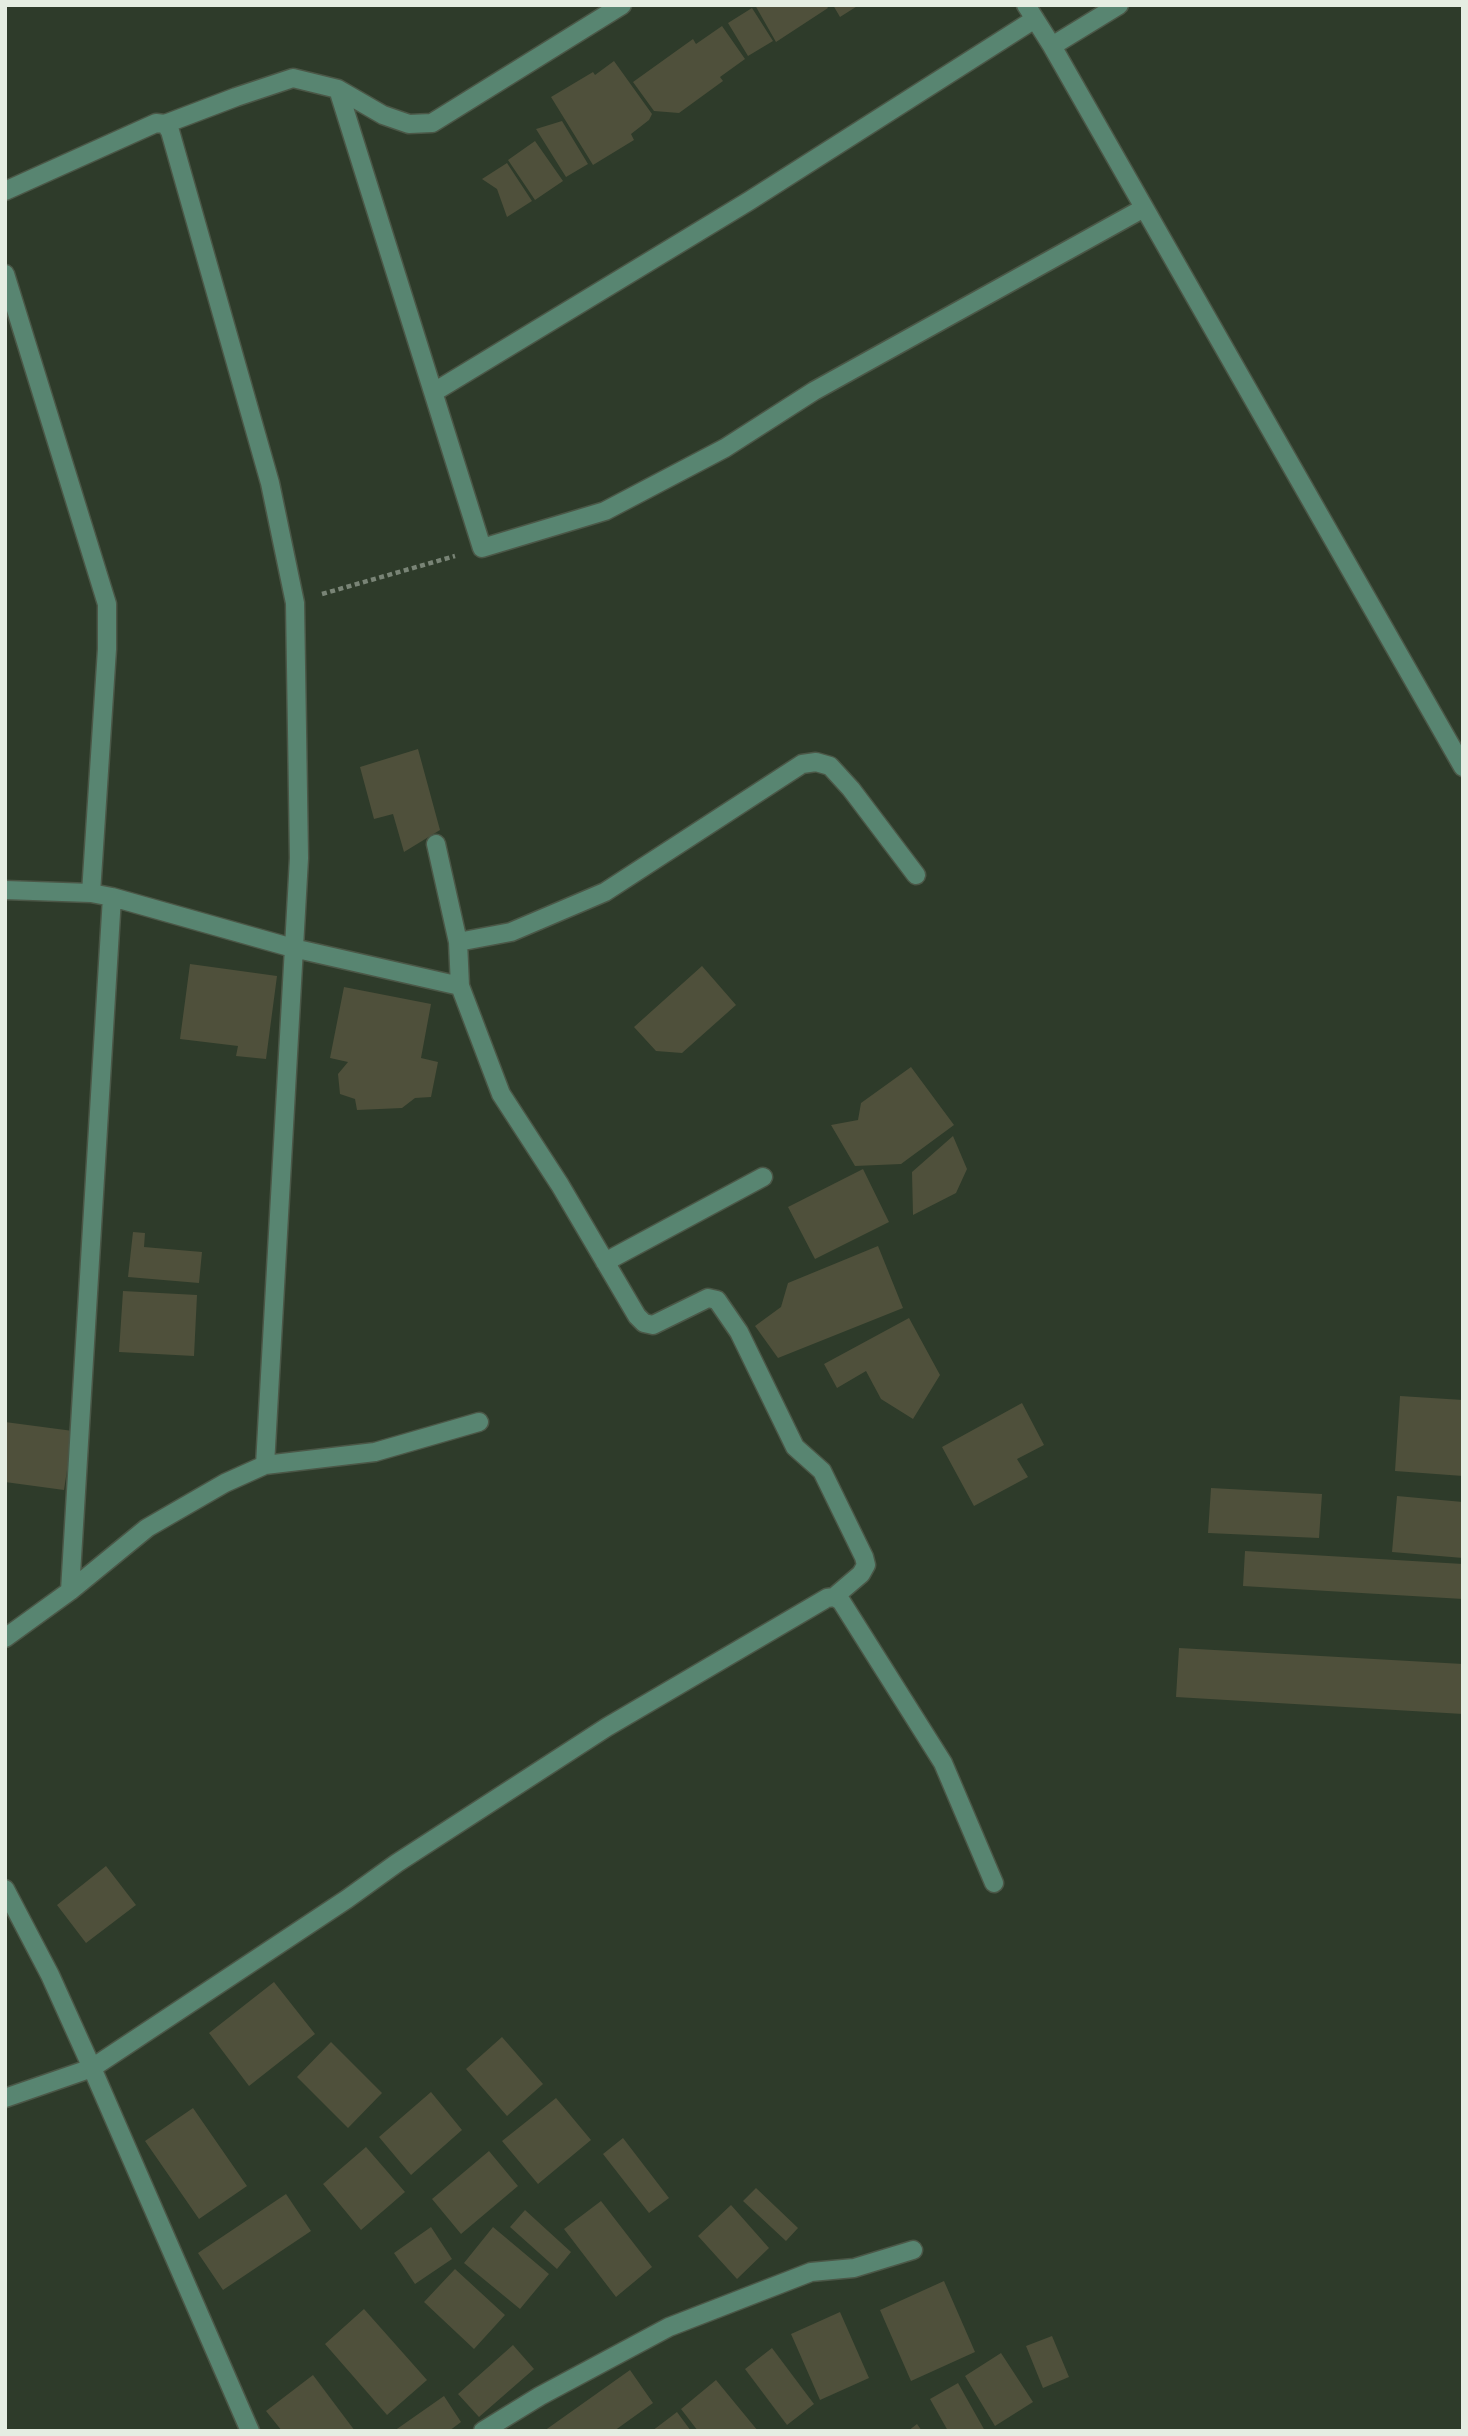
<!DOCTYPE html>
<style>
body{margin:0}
#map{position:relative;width:1468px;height:2436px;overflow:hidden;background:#2e3b2a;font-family:"Nunito Sans",sans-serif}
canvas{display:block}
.frame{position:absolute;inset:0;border:7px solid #e5ede2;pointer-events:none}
</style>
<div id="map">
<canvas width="1468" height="2436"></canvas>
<div class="frame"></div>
</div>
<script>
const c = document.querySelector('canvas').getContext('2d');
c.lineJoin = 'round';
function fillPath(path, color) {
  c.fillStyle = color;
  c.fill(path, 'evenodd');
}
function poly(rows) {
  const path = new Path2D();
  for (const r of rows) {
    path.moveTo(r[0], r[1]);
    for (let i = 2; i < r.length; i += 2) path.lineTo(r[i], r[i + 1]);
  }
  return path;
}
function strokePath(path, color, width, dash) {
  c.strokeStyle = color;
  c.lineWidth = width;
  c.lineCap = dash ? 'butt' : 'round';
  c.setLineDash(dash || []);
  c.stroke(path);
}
const building = poly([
 [755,5,826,5,828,8,776,42],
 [833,5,859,5,840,17],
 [752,8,773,41,748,56,728,23],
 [722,26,745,59,720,77,723,81,679,113,654,111,633,82,693,39,696,44],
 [614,61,652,114,649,120,631,134,634,140,593,165,551,97,593,72,595,75],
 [562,121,588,164,566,177,536,129],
 [535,141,563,181,535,200,508,160],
 [507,163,532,201,507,217,497,189,482,179],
 [418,749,440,830,404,852,393,814,374,819,360,767],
 [190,964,277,976,266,1059,236,1056,238,1046,180,1039],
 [702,966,736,1005,682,1053,656,1051,634,1027],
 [344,987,431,1004,421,1058,438,1062,431,1097,415,1098,402,1108,357,1110,355,1099,340,1094,338,1074,348,1062,330,1058],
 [911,1067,954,1125,901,1164,855,1166,831,1125,858,1120,861,1103],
 [953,1136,967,1169,956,1193,913,1215,912,1172],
 [863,1169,889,1222,815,1259,788,1207],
 [133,1232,145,1233,144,1247,202,1252,199,1283,128,1277],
 [878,1246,903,1308,778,1358,755,1326,781,1307,788,1283],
 [123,1291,197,1295,194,1356,119,1352],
 [909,1318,940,1375,913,1419,881,1399,866,1371,837,1388,824,1364],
 [1400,1396,1463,1400,1463,1476,1395,1471],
 [1022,1403,1044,1445,1017,1459,1028,1477,974,1506,942,1447],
 [5,1422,73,1431,64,1490,5,1482],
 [1211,1488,1322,1494,1319,1538,1208,1533],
 [1397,1496,1463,1502,1463,1558,1392,1552],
 [1245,1551,1463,1564,1463,1599,1243,1586],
 [1179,1648,1463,1664,1463,1714,1176,1697],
 [106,1866,136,1905,86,1943,57,1905],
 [274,1982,315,2034,249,2086,209,2033],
 [502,2037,543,2084,507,2116,466,2069],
 [331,2042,382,2093,348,2128,297,2077],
 [431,2092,462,2130,411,2175,379,2137],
 [556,2098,591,2140,538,2184,502,2141],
 [193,2108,247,2186,199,2219,145,2141],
 [623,2138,669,2198,649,2213,603,2154],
 [366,2147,405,2192,361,2230,323,2184],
 [489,2151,518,2186,461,2234,432,2199],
 [756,2188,798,2228,786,2241,743,2201],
 [286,2194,311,2231,223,2290,198,2253],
 [601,2201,652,2267,616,2297,564,2229],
 [731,2205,769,2248,737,2279,698,2236],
 [525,2210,571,2252,557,2269,510,2227],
 [431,2227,452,2259,415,2284,394,2253],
 [493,2227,549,2274,520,2309,464,2263],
 [455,2269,505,2315,474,2349,424,2302],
 [944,2281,975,2352,911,2381,880,2310],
 [364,2309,427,2380,387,2415,325,2344],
 [840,2312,869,2378,820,2400,791,2334],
 [1052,2336,1069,2377,1043,2388,1026,2346],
 [513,2345,534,2369,479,2417,458,2394],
 [772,2348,814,2404,787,2425,745,2369],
 [1001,2353,1033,2402,995,2426,965,2376],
 [630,2370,653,2403,614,2431,544,2431],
 [313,2375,355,2431,282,2431,266,2411],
 [716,2380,758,2431,698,2431,681,2409],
 [958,2383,985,2431,948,2431,930,2399],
 [444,2396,461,2422,449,2431,394,2431],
 [677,2412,691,2431,652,2431],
 [917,2424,922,2431,908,2431]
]);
const path = poly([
 [322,594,455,556]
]);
const minor = poly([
 [1026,5,1052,46,1463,767],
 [1052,46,1119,5],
 [338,89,482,548,605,511,725,448,814,391,1144,208],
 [165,124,170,131,270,483,295,603,299,858,265,1465],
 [5,191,156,123,165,124,236,97,293,78,338,89,383,115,409,124,432,123,622,5],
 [5,274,107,604,107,649,91,893],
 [434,392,749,201,1035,19],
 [5,890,91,893,112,897,293,948,460,986],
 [458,942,511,932,605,892,802,764,816,762,830,766,851,789,916,875],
 [605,1262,763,1177],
 [70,1591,112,897],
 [834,1597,841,1601,943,1763,994,1883],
 [5,1638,70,1591,147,1528,225,1483,265,1465,375,1452,479,1422],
 [5,1889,50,1975,92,2068,250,2431],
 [5,2098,92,2068,347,1899,397,1863,607,1727,827,1598,834,1597,861,1574,866,1565,864,1557,822,1471,795,1447,739,1332,717,1300,708,1298,653,1325,644,1323,637,1316,560,1185,501,1094,460,986,458,942,436,844],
 [483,2431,540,2396,669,2327,811,2272,854,2268,913,2250]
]);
fillPath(building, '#4f503b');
strokePath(minor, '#4b5747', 21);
strokePath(path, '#798476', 4.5, [5, 3.5]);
strokePath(minor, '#588571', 18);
</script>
